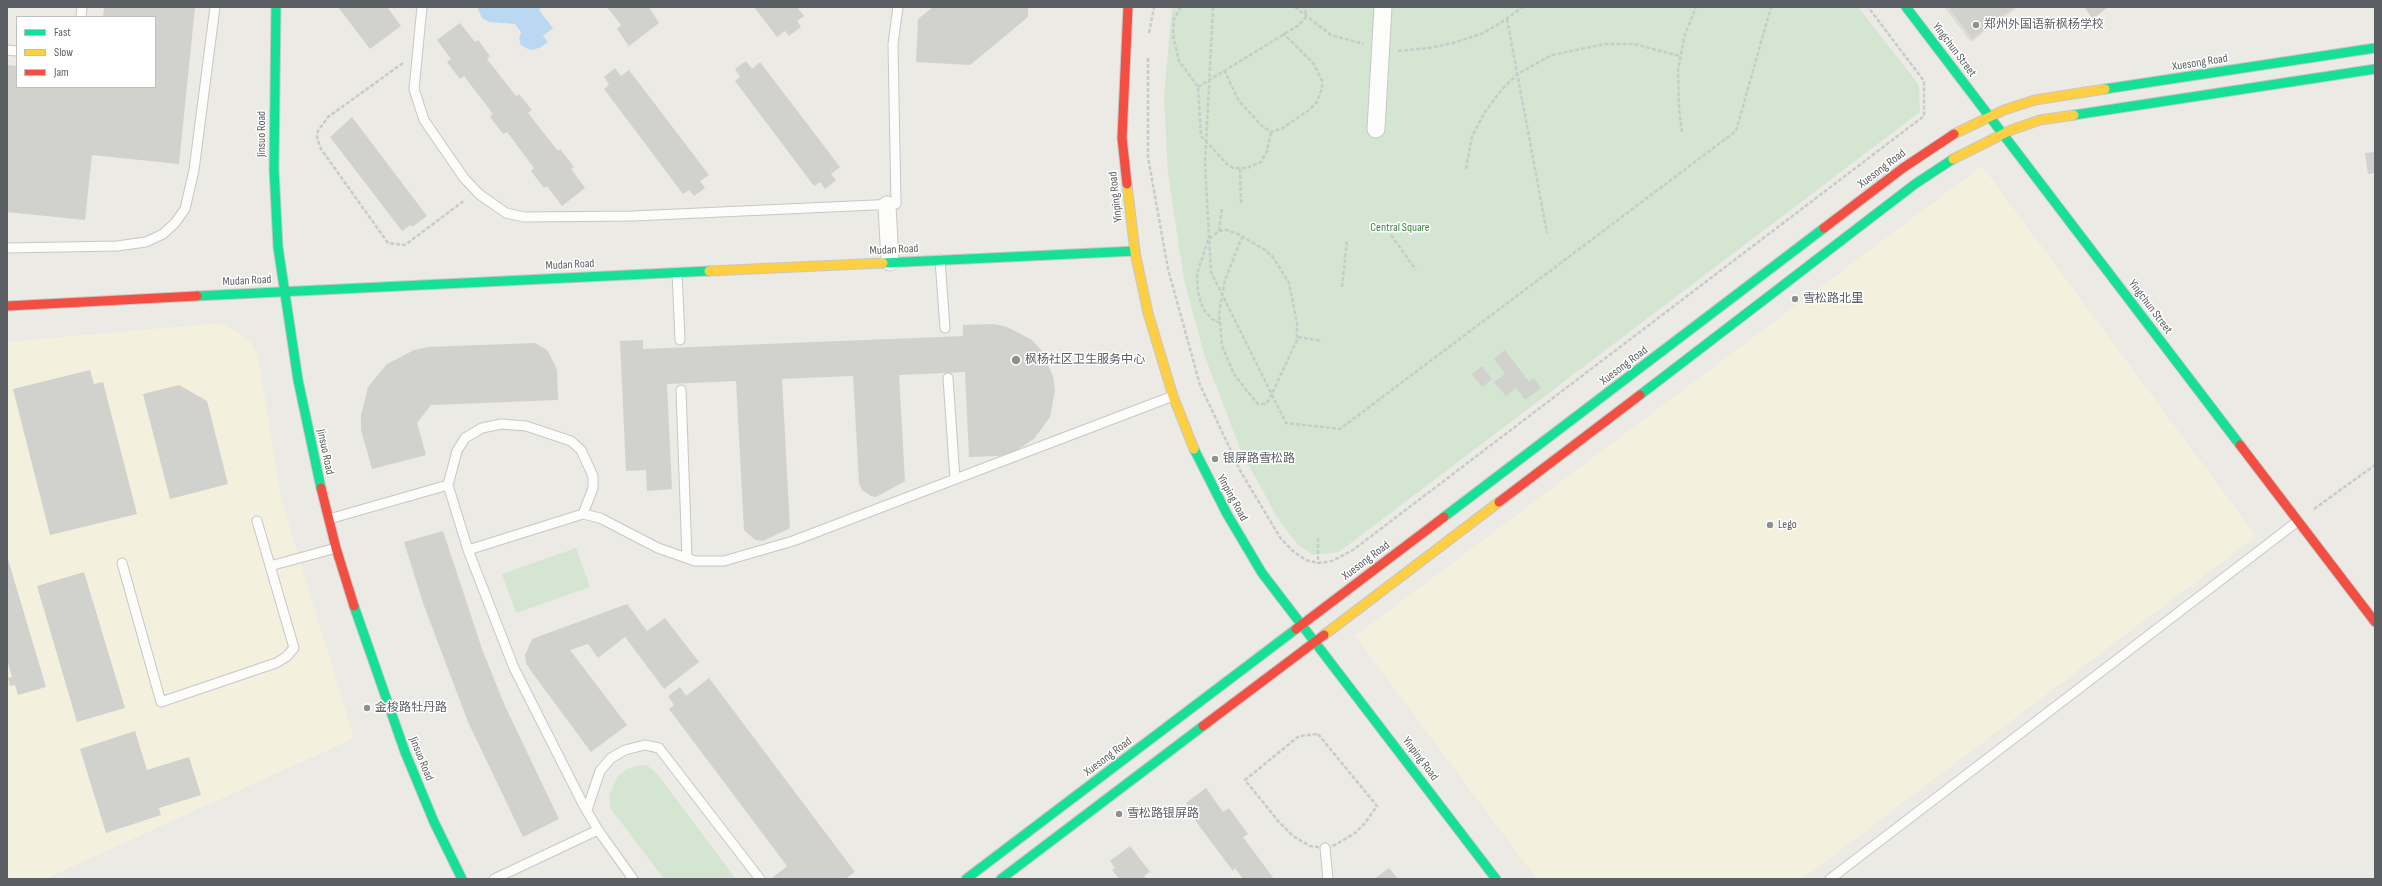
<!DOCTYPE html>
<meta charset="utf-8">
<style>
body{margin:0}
#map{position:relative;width:2382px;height:886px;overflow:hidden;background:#ebeae5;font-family:"Sofia Sans Condensed",sans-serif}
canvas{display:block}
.frame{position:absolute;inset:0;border:8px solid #5b5e62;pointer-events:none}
.legend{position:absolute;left:16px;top:16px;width:140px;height:72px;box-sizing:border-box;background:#fff;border:1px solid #bdbfc0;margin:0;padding:5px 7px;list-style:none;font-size:12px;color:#5b5e62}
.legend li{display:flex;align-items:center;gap:8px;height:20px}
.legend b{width:20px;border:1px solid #bdbfc0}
</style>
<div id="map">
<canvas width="2382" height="886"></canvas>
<div class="frame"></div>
<ul class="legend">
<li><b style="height:5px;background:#16e098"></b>Fast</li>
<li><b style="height:5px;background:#ffcf43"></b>Slow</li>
<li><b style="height:5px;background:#f24e42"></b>Jam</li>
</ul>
</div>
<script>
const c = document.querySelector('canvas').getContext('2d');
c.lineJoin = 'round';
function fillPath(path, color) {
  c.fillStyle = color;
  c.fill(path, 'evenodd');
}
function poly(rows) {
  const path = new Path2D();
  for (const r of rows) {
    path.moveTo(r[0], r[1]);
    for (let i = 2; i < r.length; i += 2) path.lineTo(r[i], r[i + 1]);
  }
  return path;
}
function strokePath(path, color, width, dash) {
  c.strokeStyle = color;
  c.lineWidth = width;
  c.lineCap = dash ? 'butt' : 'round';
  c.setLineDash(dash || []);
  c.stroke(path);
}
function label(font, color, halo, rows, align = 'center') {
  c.font = font + ' "Sofia Sans Condensed","Noto Sans SC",sans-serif';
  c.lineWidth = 3;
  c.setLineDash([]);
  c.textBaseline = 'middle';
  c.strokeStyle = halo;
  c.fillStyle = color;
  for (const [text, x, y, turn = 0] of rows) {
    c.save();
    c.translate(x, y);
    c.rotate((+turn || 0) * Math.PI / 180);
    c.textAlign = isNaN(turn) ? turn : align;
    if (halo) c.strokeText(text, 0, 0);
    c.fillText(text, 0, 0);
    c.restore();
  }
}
const commercial = poly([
 [1982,166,2256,536,1802,879,1537,879,1355,636],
 [220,323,238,332,250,342,258,355,282,502,354,738,45,879,7,879,7,342]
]);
const education = poly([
 [1944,7,2018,7,1971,42]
]);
const green = poly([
 [1172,7,1858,7,1919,85,1920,112,1339,552,1313,555,1297,544,1277,517,1241,451,1205,357,1184,280,1168,174,1164,97],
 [576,548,590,587,516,613,502,574],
 [641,765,648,766,658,775,736,879,664,879,611,809,609,796,617,777,627,769]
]);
const water = poly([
 [477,7,542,7,539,10,553,28,543,36,548,42,541,47,533,50,528,49,521,45,519,39,521,32,515,24,489,22,482,18]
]);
const building = poly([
 [104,7,195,7,179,164,92,155,85,220,7,212,7,65,17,66,17,87,155,87,155,17,103,17],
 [338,7,387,7,401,26,370,49],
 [607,7,649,7,659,23,629,46,617,29,621,25],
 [754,7,797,7,804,16,797,21,801,27,789,36,785,31,777,37],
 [933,7,1028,7,1028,17,970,65,916,62,918,19],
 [1953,7,2014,7,1972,39,1950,9],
 [2084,7,2108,7,2093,19],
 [460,23,475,42,478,40,490,56,487,59,516,96,519,94,532,110,528,113,558,151,560,149,574,167,571,169,585,188,562,206,547,186,544,188,531,171,534,168,507,132,503,134,490,117,493,114,464,76,460,79,447,62,451,59,437,40],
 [746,61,752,69,760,62,840,167,831,174,836,180,825,189,820,182,814,186,735,81,740,77,735,69],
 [615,68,621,76,629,70,709,175,700,181,705,188,694,196,689,190,683,194,604,89,609,85,604,77],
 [352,117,427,216,412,227,411,225,402,231,330,137],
 [2375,152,2375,173,2368,174,2365,153],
 [994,324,1007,327,1032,340,1041,350,1053,376,1055,390,1050,417,1034,439,1012,453,999,456,969,457,965,372,899,375,905,481,876,497,871,496,862,490,859,483,853,376,782,379,790,528,763,541,755,540,744,530,736,381,667,384,672,489,647,491,646,470,626,471,620,341,643,340,643,349,963,336,963,325],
 [535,343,547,350,554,363,557,370,558,400,431,405,417,423,426,455,372,469,361,430,361,415,368,387,387,364,414,350,428,347],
 [1505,350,1529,382,1534,378,1541,388,1525,400,1516,388,1506,396,1494,382,1505,374,1494,359],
 [1482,366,1492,379,1482,387,1472,374],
 [90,370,94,384,103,382,137,514,50,535,13,389],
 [179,385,207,401,228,484,170,499,143,394],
 [443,531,482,649,505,706,559,819,523,837,468,722,423,603,404,542],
 [7,556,46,687,18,695,15,685,10,686,8,678,12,677,7,660],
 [84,572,125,708,77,722,37,586],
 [627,604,647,631,665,618,699,662,664,689,625,637,598,658,588,644,570,650,627,725,591,752,531,671,526,663,525,655,532,639],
 [709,678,855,872,845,879,771,879,787,866,669,709,674,705,668,696,680,687,686,696],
 [135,731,147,770,189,757,201,795,159,808,161,815,106,833,80,749],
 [1206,788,1223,812,1229,808,1248,834,1243,837,1274,879,1243,879,1235,868,1233,871,1188,811,1191,809,1186,803],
 [1130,846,1150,872,1144,876,1147,879,1119,879,1112,870,1115,868,1110,861],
 [1389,868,1398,879,1374,879]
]);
const path = poly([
 [1181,7,1174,19,1173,35,1179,61,1198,87,1201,136,1227,164,1233,168,1247,168,1261,162,1267,151,1271,132],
 [1213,7,1205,164,1211,272,1286,423,1340,429,1736,131,1771,7],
 [1295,7,1331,35,1364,44],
 [1507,19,1547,233],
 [1149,33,1154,7],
 [1398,51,1429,48,1453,43,1481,34,1499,24,1523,7],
 [1148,58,1148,157,1168,269,1200,385,1241,472,1281,539,1294,552,1306,560,1318,563,1332,561,1353,550,1924,116,1924,81,1868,7],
 [403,63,328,117,318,131,317,138,321,149,388,243,405,245,465,200],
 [1224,70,1239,101,1261,125,1271,132,1283,128,1309,110,1317,102,1322,88,1322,81,1314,64,1283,33],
 [1198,87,1299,25,1306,17,1305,7],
 [1682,132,1679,109,1678,70,1685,34,1696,7],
 [1240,169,1241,204],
 [1466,169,1472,136,1485,112,1503,88,1519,73,1552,55,1605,44,1634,44,1680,56],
 [1219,231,1222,208],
 [1391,235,1416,270],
 [1342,287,1347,241],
 [1220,323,1212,319,1203,309,1198,292,1197,274,1208,240,1219,231,1227,230,1238,234,1265,250,1273,257,1289,283,1297,323,1297,340,1269,400,1265,404,1258,404,1247,391,1234,374,1222,346,1220,323,1219,313,1225,280,1242,237],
 [1298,337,1322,341],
 [2314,509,2375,465],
 [1318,538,1318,563],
 [1318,734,1377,806,1365,823,1355,833,1335,845,1325,848,1310,846,1293,836,1279,822,1245,780,1299,736,1318,734]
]);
const lane = poly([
 [422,7,414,89,424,120,464,178,479,194,506,213,524,217,633,216,896,204,893,44,898,7],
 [81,17,82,7],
 [7,50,17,51],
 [7,248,117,246,146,242,163,234,175,223,185,209,194,170,215,7],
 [940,260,945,328],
 [677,272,680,340],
 [948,378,955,479],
 [681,390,687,558],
 [448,485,457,451,465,438,482,428,501,424,526,426,571,441,581,450,593,476,593,488,583,514],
 [329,519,448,485,468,550,514,668,583,804,598,830,633,879],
 [468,550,583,514,600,518,658,548,695,561,724,561,793,541,1173,396],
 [122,563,161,702,276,663,286,657,294,648,257,521],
 [270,566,336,548],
 [587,810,600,771,611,758,625,750,645,745,659,748,760,879],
 [1325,848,1328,879],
 [494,879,598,830],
 [1830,879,2298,521]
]);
const street = poly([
 [1376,129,1383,7],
 [887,205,890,262]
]);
const fast = poly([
 [276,7,274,169,278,247,298,380,321,488],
 [1906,7,2240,445],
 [2105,89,2375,48],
 [2074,115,2375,69],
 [883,263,1135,251],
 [197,296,709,271],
 [1640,395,1915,184,1953,159],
 [1194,449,1227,514,1262,573,1496,879],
 [1444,517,1824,228],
 [354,606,405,752,434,822,462,879],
 [966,879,1296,629],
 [1001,879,1203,726]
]);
const slow = poly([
 [1954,134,2004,110,2035,100,2105,89],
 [1953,159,2011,130,2040,120,2074,115],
 [1127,184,1135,252,1148,313,1173,396,1194,449],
 [709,271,883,263],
 [1324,635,1499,502]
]);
const jam = poly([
 [1127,184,1122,138,1128,7],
 [1824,228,1903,168,1954,134],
 [7,306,197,296],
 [2240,445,2375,622],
 [321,488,336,548,354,606],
 [1499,502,1640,395],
 [1296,629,1444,517],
 [1203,726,1324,635]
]);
const markers = [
 [1976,25,4,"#8d8f90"],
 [1795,299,4,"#8d8f90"],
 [1016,360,5,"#8d8f90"],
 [1215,459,4,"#8d8f90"],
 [1770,525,4,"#8d8f90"],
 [367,708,4,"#8d8f90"],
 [1119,814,4,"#8d8f90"]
];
const poiNames = [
 ["郑州外国语新枫杨学校",1984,25],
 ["雪松路北里",1803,299],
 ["枫杨社区卫生服务中心",1025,360],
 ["银屏路雪松路",1223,459],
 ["Lego",1778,525],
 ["金梭路牡丹路",375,708],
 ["雪松路银屏路",1127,814]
];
const streetNames = [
 ["Yingchun Street",1954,50,53],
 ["Xuesong Road",2200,63,-9],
 ["Jinsuo Road",262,134,-90],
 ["Xuesong Road",1882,169,-37],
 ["Yinping Road",1116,197,-96],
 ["Mudan Road",894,250,-3],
 ["Mudan Road",570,265,-3],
 ["Mudan Road",247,281,-3],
 ["Yingchun Street",2150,307,53],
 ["Xuesong Road",1624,366,-37],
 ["Jinsuo Road",325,452,78],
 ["Yinping Road",1232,498,61],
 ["Xuesong Road",1366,561,-37],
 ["Xuesong Road",1108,757,-37],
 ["Jinsuo Road",421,759,68],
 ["Yinping Road",1420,759,53]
];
const parkNames = [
 ["Central Square",1400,228]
];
fillPath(commercial, '#f4f0de');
fillPath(education, '#dedcd5');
fillPath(green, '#d4e6d2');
fillPath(water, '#bbd8f3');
fillPath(building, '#d1d1ce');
strokePath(lane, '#c7c7c7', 11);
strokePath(street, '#c7c7c7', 19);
strokePath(fast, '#c7c7c5', 11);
strokePath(slow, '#c7c7c5', 11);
strokePath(jam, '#c7c7c5', 11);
strokePath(path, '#c8ccc9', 2.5, [4, 2]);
strokePath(lane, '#fcfcfb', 9);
strokePath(street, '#fcfcfb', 17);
strokePath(fast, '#16e098', 9);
strokePath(slow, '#ffcf43', 9);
strokePath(jam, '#f24e42', 9);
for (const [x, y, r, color] of markers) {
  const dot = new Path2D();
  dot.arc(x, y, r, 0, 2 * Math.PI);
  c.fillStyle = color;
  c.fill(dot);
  strokePath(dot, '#fff', 1.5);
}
label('12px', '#5b5e62', '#fff', poiNames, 'left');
label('12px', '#5b5e62', '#fff', streetNames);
label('12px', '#3b8143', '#fff', parkNames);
</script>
